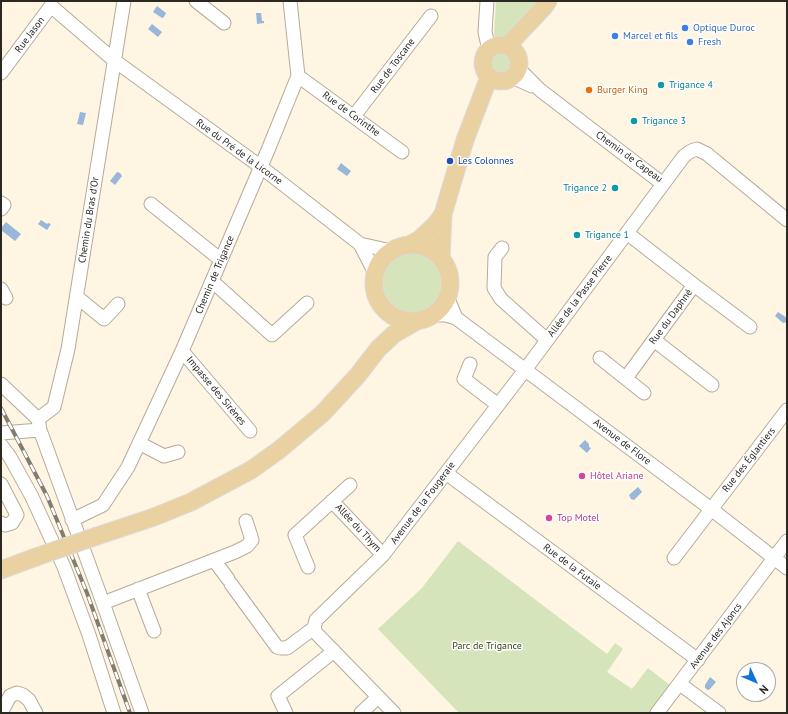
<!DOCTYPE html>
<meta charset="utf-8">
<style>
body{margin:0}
#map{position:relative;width:788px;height:714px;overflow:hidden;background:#fef5e3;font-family:"PT Sans",sans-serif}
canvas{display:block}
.frame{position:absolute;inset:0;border:2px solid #2b2721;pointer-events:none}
.north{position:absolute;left:736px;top:662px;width:40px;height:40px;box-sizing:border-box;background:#fff;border:1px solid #aaa9a6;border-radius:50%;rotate:134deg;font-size:11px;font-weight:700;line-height:16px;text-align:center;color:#2b2721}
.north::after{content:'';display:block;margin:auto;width:14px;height:18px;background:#0e74dc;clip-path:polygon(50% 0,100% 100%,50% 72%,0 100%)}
</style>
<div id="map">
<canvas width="788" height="714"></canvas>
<div class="frame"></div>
<div class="north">N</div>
</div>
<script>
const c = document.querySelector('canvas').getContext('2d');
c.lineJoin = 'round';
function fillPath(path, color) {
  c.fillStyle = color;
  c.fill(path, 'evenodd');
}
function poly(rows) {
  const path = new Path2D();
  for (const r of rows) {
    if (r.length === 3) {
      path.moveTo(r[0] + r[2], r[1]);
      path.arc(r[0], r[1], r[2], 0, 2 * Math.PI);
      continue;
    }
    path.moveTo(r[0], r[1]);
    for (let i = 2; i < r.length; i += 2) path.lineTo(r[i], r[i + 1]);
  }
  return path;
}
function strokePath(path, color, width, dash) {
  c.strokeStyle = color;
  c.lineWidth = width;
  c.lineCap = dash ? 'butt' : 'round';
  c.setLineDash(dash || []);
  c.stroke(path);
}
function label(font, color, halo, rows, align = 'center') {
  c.font = font + ' "PT Sans",sans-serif';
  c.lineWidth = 3;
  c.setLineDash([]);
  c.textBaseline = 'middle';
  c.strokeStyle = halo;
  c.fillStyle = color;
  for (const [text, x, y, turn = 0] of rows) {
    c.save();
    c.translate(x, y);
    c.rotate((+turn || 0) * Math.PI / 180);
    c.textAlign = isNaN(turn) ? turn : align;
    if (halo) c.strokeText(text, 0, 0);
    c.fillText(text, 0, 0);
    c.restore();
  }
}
const green = poly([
 [496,1,537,1,523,21,506,40,497,39,494,35],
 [501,63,10],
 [411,284,32],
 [458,541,607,654,615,643,623,649,607,672,632,689,648,668,670,685,649,713,459,713,378,629,422,588]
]);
const water = poly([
 [157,6,166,13,164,17,162,18,153,12],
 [256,13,261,13,262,21,264,21,264,23,257,24],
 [152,24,162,32,158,37,148,29],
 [80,112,86,113,83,125,77,124],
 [341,163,351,171,347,176,337,169],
 [117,172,120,173,122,176,115,185,110,181],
 [41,220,47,224,48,223,51,224,47,230,38,224],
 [6,222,21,234,15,241,1,230,1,228],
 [778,312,787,318,787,322,783,323,775,316],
 [585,440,589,444,589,447,591,448,587,453,579,446],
 [638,487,642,492,634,500,631,499,629,495],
 [710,677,716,682,710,689,708,690,705,688,705,685]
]);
const minor = poly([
 [124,1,68,349,54,407,38,419,40,430,103,603,142,713],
 [196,1,224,23],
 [487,1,485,32,489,50],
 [518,68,540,90,663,184],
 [1,73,51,6,115,61,261,167,360,244],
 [298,76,402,152],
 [512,77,532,86],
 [354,116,431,16],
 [1,203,4,205,1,209],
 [151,204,221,260],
 [502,248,495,257,494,288,501,299,547,340],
 [375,273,360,244,391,251],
 [212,281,272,335,307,303],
 [694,285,750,327],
 [1,289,6,298],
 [448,295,448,299,456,318],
 [77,297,104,319,118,304],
 [432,315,446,315,456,318,711,509,787,568],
 [654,340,712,385],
 [182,351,250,431],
 [600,358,644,393],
 [470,364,464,379,498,405],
 [626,378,694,285,627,233],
 [1,384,38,419],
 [1,433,40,430],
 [139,443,164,456,178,452],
 [1,445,10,457,32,497,64,567,89,635,114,713],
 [446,473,698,660],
 [1,484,17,515,12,523,5,525,1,523],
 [332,501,383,555],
 [72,520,103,505,128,467,182,351,268,150,298,76,290,1],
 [674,558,787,410],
 [214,560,228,579],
 [308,567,295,535,350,485],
 [231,584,277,647,280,648,287,648,314,628],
 [138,589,154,631],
 [103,603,235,552,247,546,252,540,246,521],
 [314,628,316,620,383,555,525,370,684,156,691,151,697,149,707,154,787,220],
 [314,628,316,633,394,713],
 [680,684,719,713],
 [1,713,10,696,17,693,23,695,29,700,36,713],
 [286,713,278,696,334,651],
 [361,713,378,697],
 [657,713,787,541]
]);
const major = poly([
 [501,63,18],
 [507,46,544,7,548,1],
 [409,245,420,239,435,225,443,214],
 [412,283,38],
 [441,259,443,214,465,140,489,77],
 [97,536,154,517,191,502,251,470,279,450,322,414,358,375,378,349,394,334,417,321],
 [1,570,36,557]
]);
const rail = poly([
 [1,408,47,496,87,593,130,713]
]);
const majorBridge = poly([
 [36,557,97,536]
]);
const markers = [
 [685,28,4,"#3f7fe0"],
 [615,36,4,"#3f7fe0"],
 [690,42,4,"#3f7fe0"],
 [661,85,4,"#0f9aa8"],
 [589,90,4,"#e8710a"],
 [634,121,4,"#0f9aa8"],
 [450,161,4,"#1a4fb4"],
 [615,188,4,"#0f9aa8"],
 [577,235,4,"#0f9aa8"],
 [582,476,4,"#d1479c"],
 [549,518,4,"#d1479c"]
];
const shopNames = [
 ["Optique Duroc",693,28],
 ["Marcel et fils",623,36],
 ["Fresh",698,42]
];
const streetNames = [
 ["Rue Jason",30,35,-53],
 ["Rue de Toscane",393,66,-53],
 ["Rue de Corinthe",351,114,36],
 ["Rue du Pré de la Licorne",239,152,36],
 ["Chemin de Capeau",629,157,36],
 ["Chemin du Bras d'Or",89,220,-81],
 ["Chemin de Trigance",215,275,-67],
 ["Allée de la Passe Pierre",580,296,-53],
 ["Rue du Daphné",671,317,-54],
 ["Impasse des Sirènes",216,391,50],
 ["Avenue de Flore",622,442,37],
 ["Rue des Églantiers",749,460,-52],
 ["Avenue de la Fougeraie",423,503,-53],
 ["Allée du Thym",358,528,47],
 ["Rue de la Futaie",572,567,37],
 ["Avenue des Ajoncs",716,636,-53]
];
const cultureNames = [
 ["Trigance 4",669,85],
 ["Trigance 3",642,121],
 ["Trigance 2",607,188,"right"],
 ["Trigance 1",585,235]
];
const foodNames = [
 ["Burger King",597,90]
];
const transitNames = [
 ["Les Colonnes",458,161]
];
const hotelNames = [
 ["Hôtel Ariane",590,476],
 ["Top Motel",557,518]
];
const parkNames = [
 ["Parc de Trigance",487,646]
];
fillPath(green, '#d5e4ba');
fillPath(water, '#98b7d9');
strokePath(minor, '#b4ab9a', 15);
strokePath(major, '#dddcdb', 19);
strokePath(minor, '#fff', 13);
strokePath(major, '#e9d1a1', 17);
strokePath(rail, '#837c71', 4);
strokePath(rail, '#fff', 2.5, [8]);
strokePath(majorBridge, '#dddcdb', 19, []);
strokePath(majorBridge, '#e9d1a1', 17);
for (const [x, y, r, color] of markers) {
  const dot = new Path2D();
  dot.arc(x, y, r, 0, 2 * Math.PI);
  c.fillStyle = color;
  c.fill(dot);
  strokePath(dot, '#fff', 1.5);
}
label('10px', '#366cbe', '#fff', shopNames, 'left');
label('10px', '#2b2721', '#fff', streetNames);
label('10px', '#0d838f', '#fff', cultureNames, 'left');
label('10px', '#c56008', '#fff', foodNames, 'left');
label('10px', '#164399', '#fff', transitNames, 'left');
label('10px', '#b23c85', '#fff', hotelNames, 'left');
label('10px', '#324010', '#fff', parkNames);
</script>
